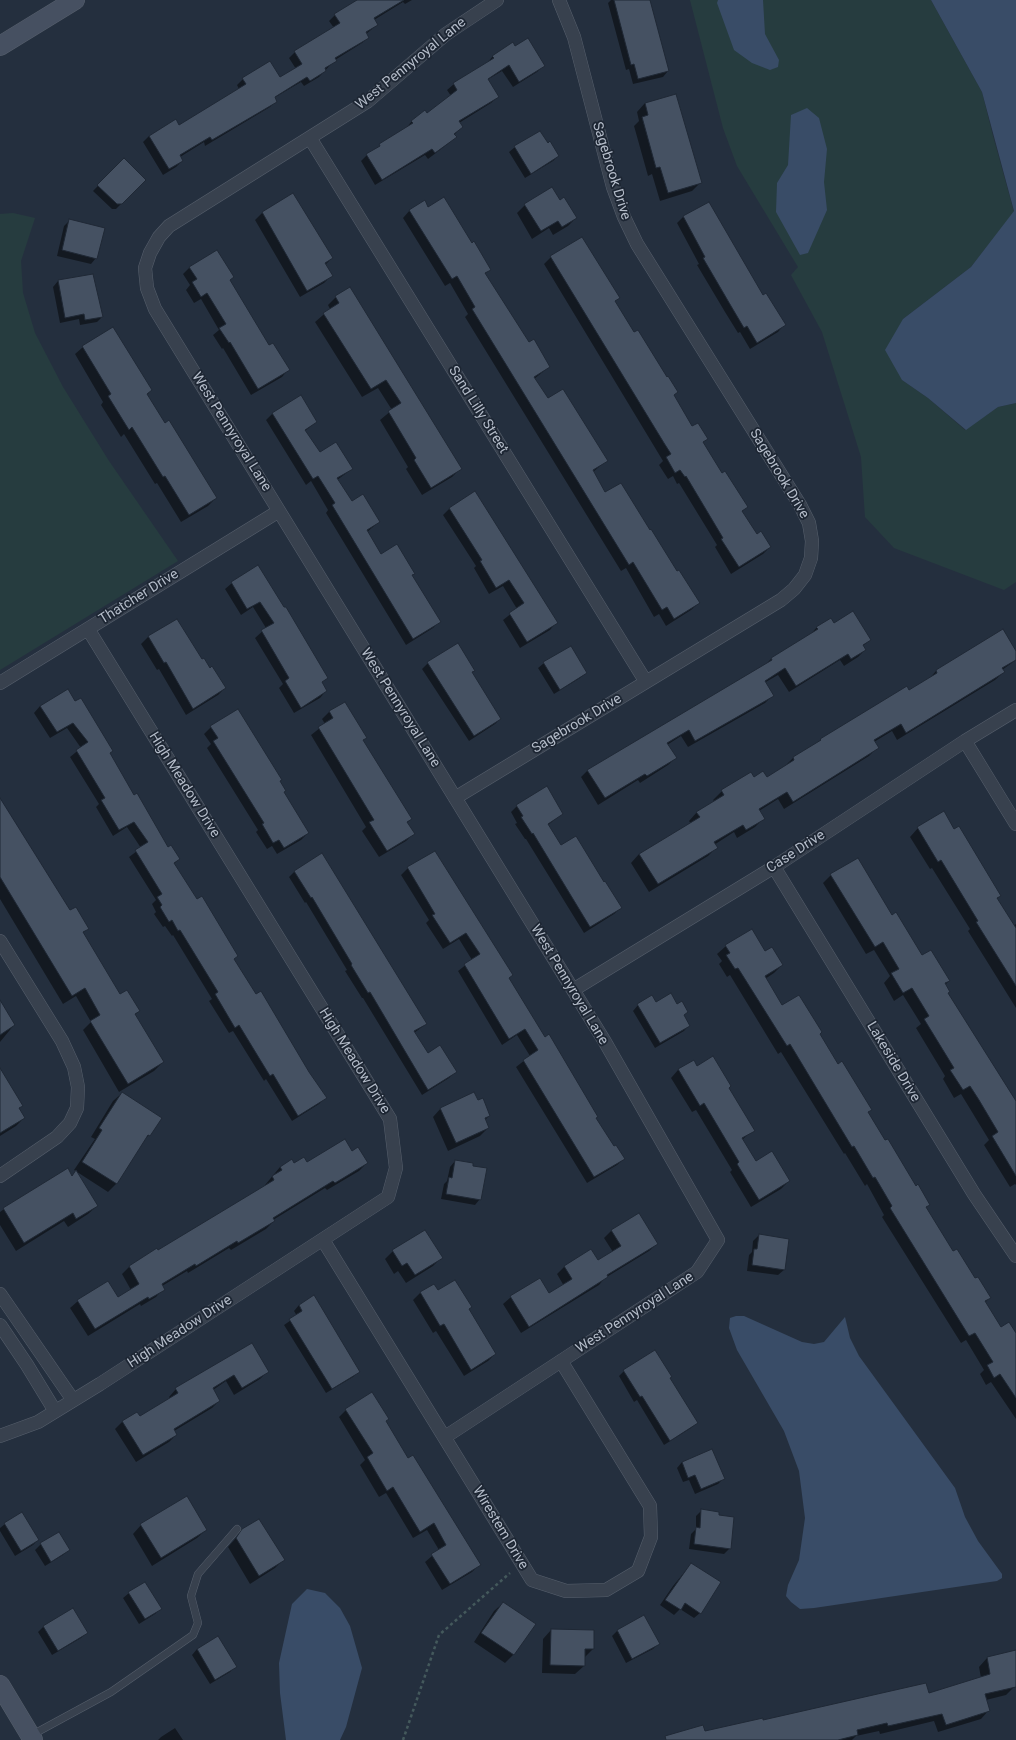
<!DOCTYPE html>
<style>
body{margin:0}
canvas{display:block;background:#242f3e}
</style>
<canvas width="1016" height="1740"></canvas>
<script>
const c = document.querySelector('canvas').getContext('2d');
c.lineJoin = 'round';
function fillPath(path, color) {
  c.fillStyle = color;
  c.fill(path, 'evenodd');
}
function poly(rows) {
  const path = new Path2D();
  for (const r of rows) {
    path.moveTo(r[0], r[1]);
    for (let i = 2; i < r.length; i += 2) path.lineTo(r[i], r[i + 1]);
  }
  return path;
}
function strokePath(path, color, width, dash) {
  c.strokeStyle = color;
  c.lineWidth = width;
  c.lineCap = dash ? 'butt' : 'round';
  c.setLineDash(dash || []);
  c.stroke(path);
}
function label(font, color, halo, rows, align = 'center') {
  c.font = font + ' Roboto,sans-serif';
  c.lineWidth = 3.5;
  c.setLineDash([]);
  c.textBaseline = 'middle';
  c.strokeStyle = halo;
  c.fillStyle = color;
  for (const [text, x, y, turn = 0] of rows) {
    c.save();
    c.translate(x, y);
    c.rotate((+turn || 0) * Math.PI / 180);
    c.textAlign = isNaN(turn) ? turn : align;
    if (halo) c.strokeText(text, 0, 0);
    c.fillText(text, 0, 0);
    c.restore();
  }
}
const green = poly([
 [690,0,931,0,982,92,993,136,1014,212,971,267,903,319,902,380,928,398,965,430,998,407,1016,403,1016,582,1004,590,894,548,865,517,861,457,822,332,791,275,798,267,737,166,723,128],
 [13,213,35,218,21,261,23,293,35,333,63,387,109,461,178,561,0,670,0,214]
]);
const water = poly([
 [718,0,763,0,765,34,779,60,778,67,770,70,752,63,734,50,717,3],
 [931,0,1016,0,1016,403,998,407,966,430,928,398,902,380,885,350,903,319,971,267,1014,211,982,92],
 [807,108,819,118,827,149,824,182,827,210,808,253,800,255,776,212,777,183,788,165,791,115],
 [736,1316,744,1316,802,1342,814,1344,824,1342,845,1317,850,1338,859,1356,955,1488,965,1517,978,1541,1002,1574,1002,1578,997,1581,983,1583,814,1608,800,1609,791,1602,786,1596,788,1585,799,1560,805,1518,799,1471,784,1431,737,1350,729,1328,730,1318],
 [307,1589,325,1593,340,1608,350,1626,362,1668,346,1727,340,1740,286,1740,280,1693,279,1663,292,1604]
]);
const shadow = poly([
 [359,0,412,0,405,4,403,2,374,20,377,25,366,34,368,38,362,43,335,60,319,77,304,86,301,82,274,98,276,101,270,107,205,146,204,142,180,157,182,161,176,167,163,175,143,142,149,136,179,126,239,89,237,85,243,79,270,63,280,78,296,69,289,58,295,52,334,28,329,21,335,15],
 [611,0,649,0,668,71,663,77,633,84,629,69,626,70,608,3],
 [515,48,544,65,537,72,513,87,502,71,487,80,498,97,491,103,459,123,462,127,454,135,455,137,449,143,428,159,425,155,375,185,361,161,367,155,406,128,412,121,426,114,451,96,447,90,454,84,487,63,493,56],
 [645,103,701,182,692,191,660,201,652,174,648,176,634,126,639,121,637,112],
 [548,144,558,156,553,161,525,178,509,152,515,147],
 [124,159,145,180,116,209,112,209,93,191],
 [292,195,332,258,325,265,331,276,324,283,300,297,255,220,262,213],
 [559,201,576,218,568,226,553,235,549,228,532,239,517,213,525,205],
 [709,203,762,297,784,325,778,332,750,349,740,332,738,333,725,312,697,265,699,264,677,223,683,217],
 [428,208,472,244,490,269,485,274,528,343,549,367,534,379,548,400,606,461,593,472,605,493,677,572,699,603,691,610,666,626,659,614,654,617,626,568,621,571,465,317,468,314,450,283,445,286,403,218,410,210],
 [70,220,96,258,91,264,57,256,64,226],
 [551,257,619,298,614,302,633,334,677,392,673,396,692,427,707,439,702,443,722,474,746,507,742,512,757,535,770,547,763,554,731,574,715,547,717,545,679,483,677,484,673,476,668,479,659,465,663,461,544,264],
 [190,267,229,281,269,346,288,370,282,377,251,395,223,348,222,349,213,335,219,330,201,299,194,303,186,290,190,285,183,274],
 [93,275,102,317,97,322,80,325,79,319,60,323,53,287,58,281],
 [336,297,461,468,452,477,422,495,406,469,408,467,380,420,392,410,378,388,362,397,315,322,330,309,328,305],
 [83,347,151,390,147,395,165,424,216,498,208,506,181,522,157,483,155,484,124,434,121,437,101,405,103,402,75,354],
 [273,413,316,422,305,431,319,453,352,469,337,480,351,503,379,522,367,532,381,555,414,573,411,576,439,622,433,628,406,645,326,513,328,510,311,481,306,485,266,420],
 [450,508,556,623,550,630,520,648,503,620,517,609,503,586,489,594,474,568,476,566,443,515],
 [258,567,326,678,321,683,326,691,320,698,294,713,279,688,283,684,255,638,266,628,253,607,241,615,225,589,232,583],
 [176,620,201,661,225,688,218,695,186,715,159,669,157,670,141,644,148,637],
 [834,624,870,640,863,646,865,650,858,657,844,666,840,660,789,692,778,675,764,683,772,696,765,703,688,747,681,736,667,745,676,758,668,765,640,783,638,780,598,805,581,777,588,770,766,664,771,659,810,635,817,627],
 [1002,630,1016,653,1016,660,1002,670,1004,672,995,680,897,740,892,731,874,742,877,748,869,756,784,809,778,799,759,811,763,819,755,827,737,838,734,832,714,845,716,848,708,856,649,892,631,863,639,854,691,824,689,821,697,812,715,802,713,800,722,791,754,779,767,778,784,767,793,758,821,740,928,680,936,671],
 [458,645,474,670,471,673,500,719,495,724,469,741,422,669,428,663],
 [544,663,586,673,580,678,554,694,538,668],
 [68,690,109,754,133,796,168,848,179,859,174,864,256,996,325,1098,319,1104,292,1121,266,1079,264,1081,233,1031,229,1033,209,1001,212,999,173,935,172,936,165,926,163,927,154,914,156,912,152,904,156,900,129,857,141,848,127,827,113,836,96,807,99,804,70,757,81,748,67,728,50,738,34,713,40,706],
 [344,703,366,738,362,741,411,819,407,823,413,834,406,841,379,857,362,831,366,827,311,735,325,724,322,719,329,712],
 [211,727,279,781,283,792,308,833,301,840,277,854,272,846,267,849,256,832,258,830,207,748,211,744,204,734],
 [0,800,69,912,87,929,83,933,120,995,139,1011,135,1015,163,1062,154,1071,119,1092,83,1030,91,1022,76,996,63,1004,0,899],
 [517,806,562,814,548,825,561,846,603,883,621,908,614,914,584,933,526,839,525,839,515,824,517,823,511,812],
 [918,828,954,830,1000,896,997,899,1013,926,1016,924,1016,1008,968,931,970,929,932,868,930,869,910,837],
 [408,868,508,979,613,1148,624,1159,617,1165,587,1183,516,1067,530,1056,517,1035,502,1045,458,971,472,960,459,939,443,949,426,923,429,920,401,875],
 [295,871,426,1024,414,1033,427,1054,455,1072,449,1078,422,1095,363,998,362,998,345,971,347,970,306,902,305,903,289,877],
 [831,875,892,916,922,956,949,981,945,985,949,992,947,994,1016,1103,1016,1185,1015,1184,1010,1187,984,1145,989,1140,961,1094,954,1098,943,1079,945,1076,916,1028,921,1024,903,995,894,1001,884,983,890,976,874,950,866,954,823,883],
 [726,946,765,953,782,965,774,973,765,979,782,1007,819,1034,838,1065,871,1109,867,1113,915,1187,929,1205,925,1208,953,1253,989,1298,985,1303,1001,1329,1016,1335,1016,1419,991,1382,986,1385,980,1374,984,1370,966,1340,961,1343,882,1217,884,1215,867,1184,865,1186,845,1153,844,1154,781,1052,778,1054,730,975,727,977,719,964,722,961,717,954],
 [0,1002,14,1025,0,1042],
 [656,1003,683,1015,689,1025,684,1031,655,1048,633,1011,638,1005],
 [693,1061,697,1067,728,1088,753,1130,742,1140,756,1162,789,1181,781,1189,751,1207,730,1172,732,1170,696,1110,692,1112,671,1078,678,1070],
 [0,1086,22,1105,19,1108,24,1118,16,1126,0,1136],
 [122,1093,149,1135,143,1141,116,1184,108,1192,74,1170,95,1139,91,1137,113,1101],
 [477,1102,489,1116,485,1120,488,1128,480,1136,448,1151,433,1117,441,1108],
 [352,1152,367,1163,359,1171,327,1190,325,1188,273,1220,274,1221,266,1229,231,1250,229,1248,188,1273,187,1271,162,1286,163,1289,156,1297,141,1306,140,1304,88,1336,70,1308,78,1301,118,1298,131,1290,122,1274,129,1267,157,1250,158,1252,266,1186,265,1185,280,1167,294,1164,307,1164],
 [455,1161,480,1199,475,1205,441,1199,444,1184,447,1181,450,1167],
 [71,1177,97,1206,88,1214,68,1227,64,1221,16,1251,0,1225,0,1212,4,1209],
 [612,1230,657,1244,649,1251,605,1278,599,1285,521,1333,503,1304,511,1297,549,1295,564,1286,557,1274,564,1267,590,1251,597,1262,613,1252,604,1238],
 [759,1235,788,1240,784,1270,778,1275,747,1271,749,1255,752,1252,753,1241],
 [393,1251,441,1258,433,1266,406,1283,398,1271,394,1274,385,1259],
 [434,1285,438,1291,468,1310,495,1354,488,1361,464,1376,436,1331,433,1333,413,1300,420,1293],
 [299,1305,358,1372,353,1377,326,1393,284,1325,297,1316,294,1311],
 [251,1345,267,1372,260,1379,234,1395,226,1381,213,1390,219,1401,212,1408,174,1431,176,1435,169,1442,136,1462,115,1429,123,1421,140,1418,170,1399,169,1397,176,1389],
 [624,1371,697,1423,691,1428,664,1445,637,1400,634,1402,619,1376],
 [346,1410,385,1422,408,1460,479,1565,472,1572,442,1590,425,1562,439,1550,427,1530,413,1538,386,1493,379,1497,360,1465,365,1460,339,1417],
 [682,1462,724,1478,718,1484,695,1494,689,1480,683,1482,677,1468],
 [702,1510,730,1548,724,1554,689,1549,691,1534,696,1529,696,1516],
 [5,1524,38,1540,33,1545,15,1556,0,1531,0,1528],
 [141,1525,206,1530,197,1538,152,1566,133,1534],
 [243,1530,283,1560,275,1568,250,1584,228,1547],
 [58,1534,69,1550,63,1555,45,1566,35,1550,41,1544],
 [691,1564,700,1613,694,1618,680,1609,674,1615,660,1605,673,1586],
 [129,1593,160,1609,155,1614,139,1624,123,1598],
 [503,1603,534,1624,513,1655,505,1663,474,1642,494,1611],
 [644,1617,658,1644,653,1649,626,1663,612,1636,617,1631],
 [44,1626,87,1633,81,1638,52,1655,38,1632],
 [551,1630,593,1649,585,1657,584,1666,575,1674,542,1673,543,1639],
 [197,1649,235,1667,230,1672,210,1684,192,1655],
 [1016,1650,1016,1687,1013,1688,1006,1695,986,1700,989,1710,981,1719,938,1732,934,1721,880,1734,879,1731,856,1736,852,1740,668,1740,762,1721,928,1694,981,1678,979,1667,987,1658],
 [175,1728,183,1740,158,1740,161,1737]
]);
const building = poly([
 [357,0,404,0,374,18,378,25,366,32,369,38,335,58,337,61,325,68,326,71,310,81,307,77,275,97,277,102,212,140,210,137,180,155,183,161,169,169,149,136,176,119,179,125,246,84,242,78,270,61,280,77,302,64,294,51,340,23,334,14,357,0],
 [614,0,650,0,669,71,638,79,634,64,631,65,614,0],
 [528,38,545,66,519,82,509,65,488,79,499,97,459,121,463,127,454,134,457,137,435,153,432,149,382,180,366,154,380,146,379,144,413,123,411,121,425,110,427,113,457,90,453,83,494,58,492,56,513,42,515,46,528,38],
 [676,94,702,183,668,193,660,167,656,168,642,117,648,115,645,103,676,94],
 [540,131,548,143,550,141,559,156,531,174,514,146,540,131],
 [124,158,146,180,122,204,117,204,97,185,124,158],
 [552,187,560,200,564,197,577,218,562,227,558,221,541,231,524,204,552,187],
 [293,193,333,258,325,263,333,276,307,291,262,212,293,193],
 [444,197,472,243,474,241,491,270,485,273,529,342,534,339,550,367,534,377,548,398,563,389,608,461,593,470,605,492,621,483,650,530,651,529,677,571,679,570,700,603,674,619,667,607,662,610,633,562,629,565,472,309,475,307,457,276,452,279,409,210,425,200,428,207,444,197],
 [709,202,763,295,766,293,786,325,757,343,747,326,744,328,731,306,703,258,705,257,683,216,709,202],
 [69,219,105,228,97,259,62,250,69,219],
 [582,237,620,298,615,301,634,332,638,330,667,377,668,376,678,392,674,395,692,426,698,423,708,439,703,442,722,473,725,471,748,507,742,511,757,534,761,531,771,547,739,567,721,539,723,538,686,476,685,477,680,470,675,473,666,457,671,454,664,443,550,256,582,237],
 [217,250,234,277,230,280,269,345,273,343,290,370,258,389,230,342,229,343,219,328,226,324,207,293,201,297,192,282,197,279,189,267,217,250],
 [93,274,103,317,85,320,84,314,65,318,58,280,93,274],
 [350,287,462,469,431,488,414,460,416,458,388,411,401,403,386,380,371,389,323,313,339,303,335,296,350,287],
 [113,327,152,390,147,394,165,423,169,420,217,498,189,515,165,476,163,477,132,427,129,430,108,396,111,394,82,346,113,327],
 [301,395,317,422,305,430,320,452,336,442,353,469,337,478,352,501,363,494,380,522,367,530,381,554,397,544,415,574,412,575,441,622,413,639,332,505,335,503,318,476,313,479,272,413,301,395],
 [475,491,558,623,527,642,509,613,524,603,509,580,496,588,480,561,482,560,449,508,475,491],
 [258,565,284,607,286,607,328,678,322,682,327,691,301,708,285,681,289,678,261,630,274,623,260,602,247,609,231,582,258,565],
 [853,611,871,640,863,645,866,650,851,659,848,654,796,686,785,668,765,681,774,696,695,741,689,730,667,743,677,758,647,776,645,774,605,798,587,770,772,660,771,658,818,629,816,627,831,618,834,623,853,611],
 [177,619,202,659,204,658,210,668,212,666,226,688,193,709,166,662,164,663,148,636,177,619],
 [1003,629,1016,651,1016,660,1002,668,1005,672,906,733,901,724,874,740,879,748,793,802,787,792,759,809,765,819,746,830,743,825,714,842,718,848,658,884,639,854,700,817,696,812,724,795,721,790,751,772,754,777,763,771,767,777,794,760,793,757,821,740,820,739,907,686,909,690,937,673,936,670,1003,629],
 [458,643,475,671,472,672,501,719,474,736,427,662,458,643],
 [571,646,587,673,560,690,543,662,571,646],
 [68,689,75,701,81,698,113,751,110,753,134,795,137,793,168,847,171,845,180,859,174,863,197,899,202,896,238,956,234,959,256,994,261,991,309,1072,327,1098,298,1116,273,1074,270,1076,239,1025,235,1028,215,994,218,992,180,930,178,931,172,920,169,922,160,907,162,905,157,897,162,894,135,850,148,842,134,822,119,830,101,800,105,798,76,750,88,742,73,723,57,732,40,706,68,689],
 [345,702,367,738,363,740,412,819,407,822,415,834,387,851,369,822,374,820,318,727,333,718,329,711,345,702],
 [238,709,282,780,280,781,286,791,284,792,309,833,284,848,279,840,273,843,262,824,264,823,213,741,218,738,210,726,238,709],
 [547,786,563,814,548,824,561,845,576,836,604,882,605,881,622,908,590,927,533,833,532,834,521,817,523,816,516,805,547,786],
 [0,798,70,910,76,907,89,929,83,932,120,994,127,990,140,1011,135,1014,164,1062,128,1084,90,1021,100,1015,85,988,72,996,0,877,0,798],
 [944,811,954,829,959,826,1001,896,997,898,1016,928,1016,986,976,922,978,921,941,860,938,862,917,827,944,811],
 [435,851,513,975,509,978,545,1037,549,1034,598,1117,596,1118,614,1146,616,1145,625,1159,594,1177,523,1060,538,1050,525,1029,509,1039,464,964,480,954,466,933,450,943,432,915,435,914,407,867,435,851],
 [322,853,427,1024,414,1031,428,1053,440,1045,457,1072,428,1090,370,992,368,993,351,965,352,964,312,897,311,898,294,871,322,853],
 [858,858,892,915,896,912,922,955,931,950,950,981,945,983,950,992,948,993,1016,1101,1016,1176,992,1136,998,1132,979,1100,970,1086,963,1090,950,1070,954,1068,924,1019,929,1016,912,988,903,993,891,973,899,969,883,942,875,947,830,874,858,858],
 [752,929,765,951,772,947,783,965,765,976,782,1005,799,995,822,1032,820,1034,838,1064,842,1061,872,1110,868,1112,885,1140,888,1139,916,1186,918,1184,930,1205,926,1207,953,1251,957,1249,975,1278,978,1277,991,1298,985,1301,1001,1327,1009,1322,1016,1333,1016,1398,1000,1374,994,1378,987,1365,993,1362,975,1333,969,1336,890,1208,892,1206,875,1177,873,1178,854,1146,852,1147,790,1044,787,1046,738,968,735,969,726,955,730,953,725,945,752,929],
 [671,993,677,1004,682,1001,688,1012,684,1015,690,1026,660,1043,637,1004,652,995,656,1002,671,993],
 [0,1000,15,1025,0,1035,0,1000],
 [713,1056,731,1086,729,1088,755,1131,742,1138,756,1161,772,1151,790,1181,759,1200,737,1164,739,1162,704,1103,700,1106,678,1069,694,1060,697,1066,713,1056],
 [0,1068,23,1106,19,1108,25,1118,0,1133,0,1068],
 [122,1092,162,1118,150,1136,148,1135,117,1184,82,1162,102,1130,99,1128,122,1092],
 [474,1092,478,1100,483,1098,490,1116,485,1118,489,1128,456,1143,440,1108,474,1092],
 [345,1139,352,1151,358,1147,368,1163,335,1183,333,1181,273,1218,275,1221,238,1243,237,1241,196,1266,195,1264,162,1284,165,1290,149,1299,148,1297,95,1329,77,1300,108,1281,118,1297,139,1284,129,1266,157,1248,158,1250,274,1180,272,1176,282,1170,280,1167,292,1159,294,1163,304,1157,307,1162,345,1139],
 [455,1160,473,1163,473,1166,487,1168,481,1200,446,1194,449,1177,452,1178,455,1160],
 [68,1168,72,1176,76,1170,98,1206,76,1219,73,1213,24,1243,3,1208,68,1168],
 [639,1213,658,1244,607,1275,608,1277,529,1327,510,1296,540,1278,549,1293,572,1279,564,1266,591,1249,598,1260,621,1246,611,1230,639,1213],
 [425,1230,443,1258,415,1275,407,1263,402,1266,392,1250,425,1230],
 [759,1234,789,1239,785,1270,752,1265,754,1249,757,1249,759,1234],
 [455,1280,472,1307,469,1309,496,1354,471,1370,444,1324,440,1326,420,1292,434,1284,438,1290,455,1280],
 [314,1295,360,1372,332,1389,289,1319,302,1311,299,1305,314,1295],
 [252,1343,269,1372,242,1388,234,1375,213,1388,220,1401,174,1429,177,1435,143,1455,122,1421,137,1412,140,1416,178,1393,175,1388,252,1343],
 [655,1350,672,1377,670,1378,698,1423,670,1441,642,1396,640,1397,623,1370,655,1350],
 [372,1392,389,1419,386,1421,408,1458,413,1455,481,1565,450,1584,431,1554,446,1545,434,1523,420,1532,393,1487,387,1491,367,1457,373,1453,345,1409,372,1392],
 [712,1449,725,1479,701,1489,695,1475,688,1478,682,1462,712,1449],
 [187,1496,207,1530,161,1558,140,1524,187,1496],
 [701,1509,719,1512,719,1515,734,1517,731,1549,694,1544,696,1527,700,1528,701,1509],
 [22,1512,39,1540,21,1551,4,1523,22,1512],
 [259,1519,285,1560,259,1576,236,1538,242,1529,259,1519],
 [59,1532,70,1550,51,1562,40,1543,59,1532],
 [691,1563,721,1582,701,1614,685,1603,681,1610,665,1600,691,1563],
 [145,1582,162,1609,145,1619,128,1592,145,1582],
 [503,1602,536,1624,514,1655,481,1633,503,1602],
 [73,1608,88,1633,58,1651,43,1626,73,1608],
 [644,1615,660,1644,632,1659,617,1630,644,1615],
 [551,1629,594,1630,594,1649,585,1649,585,1666,550,1665,551,1629],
 [218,1636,237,1667,215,1680,197,1649,218,1636],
 [1016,1650,1016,1687,985,1694,990,1711,946,1725,942,1714,888,1726,887,1723,857,1730,858,1735,838,1740,666,1740,665,1736,703,1725,705,1731,763,1718,763,1720,926,1683,929,1693,990,1674,987,1657,1016,1650]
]);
const path = poly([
 [403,1740,439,1635,510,1573]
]);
const lane = poly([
 [30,1736,111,1692,193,1635,198,1623,191,1596,198,1574,237,1529]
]);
const street = poly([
 [310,138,646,682],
 [0,683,279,511],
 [965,741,1016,824],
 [455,798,781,600,794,589,805,575,811,558,812,541,809,523,800,505,637,244,624,217,613,187,574,37,559,0],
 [774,867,974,1194,1016,1256],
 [0,941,62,1041,74,1067,78,1087,77,1108,70,1123,57,1137,0,1176],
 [573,990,774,867,965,741,1016,710],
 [323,1240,532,1580,566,1591,606,1590,638,1571,651,1537,650,1506,561,1361],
 [0,1294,73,1400],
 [0,1325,27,1365,55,1411],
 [0,1436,38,1422,100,1384,388,1197,396,1168,390,1119,88,629],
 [445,1437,697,1272,718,1240,605,1042,155,309,147,288,145,268,150,253,159,237,169,226,368,101,446,34,497,0]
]);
const secondary = poly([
 [0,46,75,0],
 [0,1685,33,1740]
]);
const streetNames = [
 ["West Pennyroyal Lane",411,64,-39],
 ["Sagebrook Drive",611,171,73],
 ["Sand Lilly Street",478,410,58],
 ["West Pennyroyal Lane",231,432,58],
 ["Sagebrook Drive",779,474,59],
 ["Thatcher Drive",139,597,-32],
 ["West Pennyroyal Lane",400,708,58],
 ["Sagebrook Drive",577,724,-31],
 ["High Meadow Drive",184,785,58],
 ["Case Drive",796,852,-33],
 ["West Pennyroyal Lane",569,985,59],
 ["High Meadow Drive",354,1061,58],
 ["Lakeside Drive",893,1062,59],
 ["West Pennyroyal Lane",635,1313,-33],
 ["High Meadow Drive",180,1332,-33],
 ["Wirestem Drive",500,1528,59]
];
fillPath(green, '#263c3f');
fillPath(water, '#394c67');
fillPath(shadow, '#0007');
fillPath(building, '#455162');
strokePath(building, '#1f2835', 1);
strokePath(lane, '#565f6c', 8);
strokePath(street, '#565f6c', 14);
strokePath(secondary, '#565f6c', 20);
strokePath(path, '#44595c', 2.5, [3, 3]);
strokePath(lane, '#38414e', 7);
strokePath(street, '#38414e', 13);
strokePath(secondary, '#465061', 19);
label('14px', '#b4bcc9', '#1d2633', streetNames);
</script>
